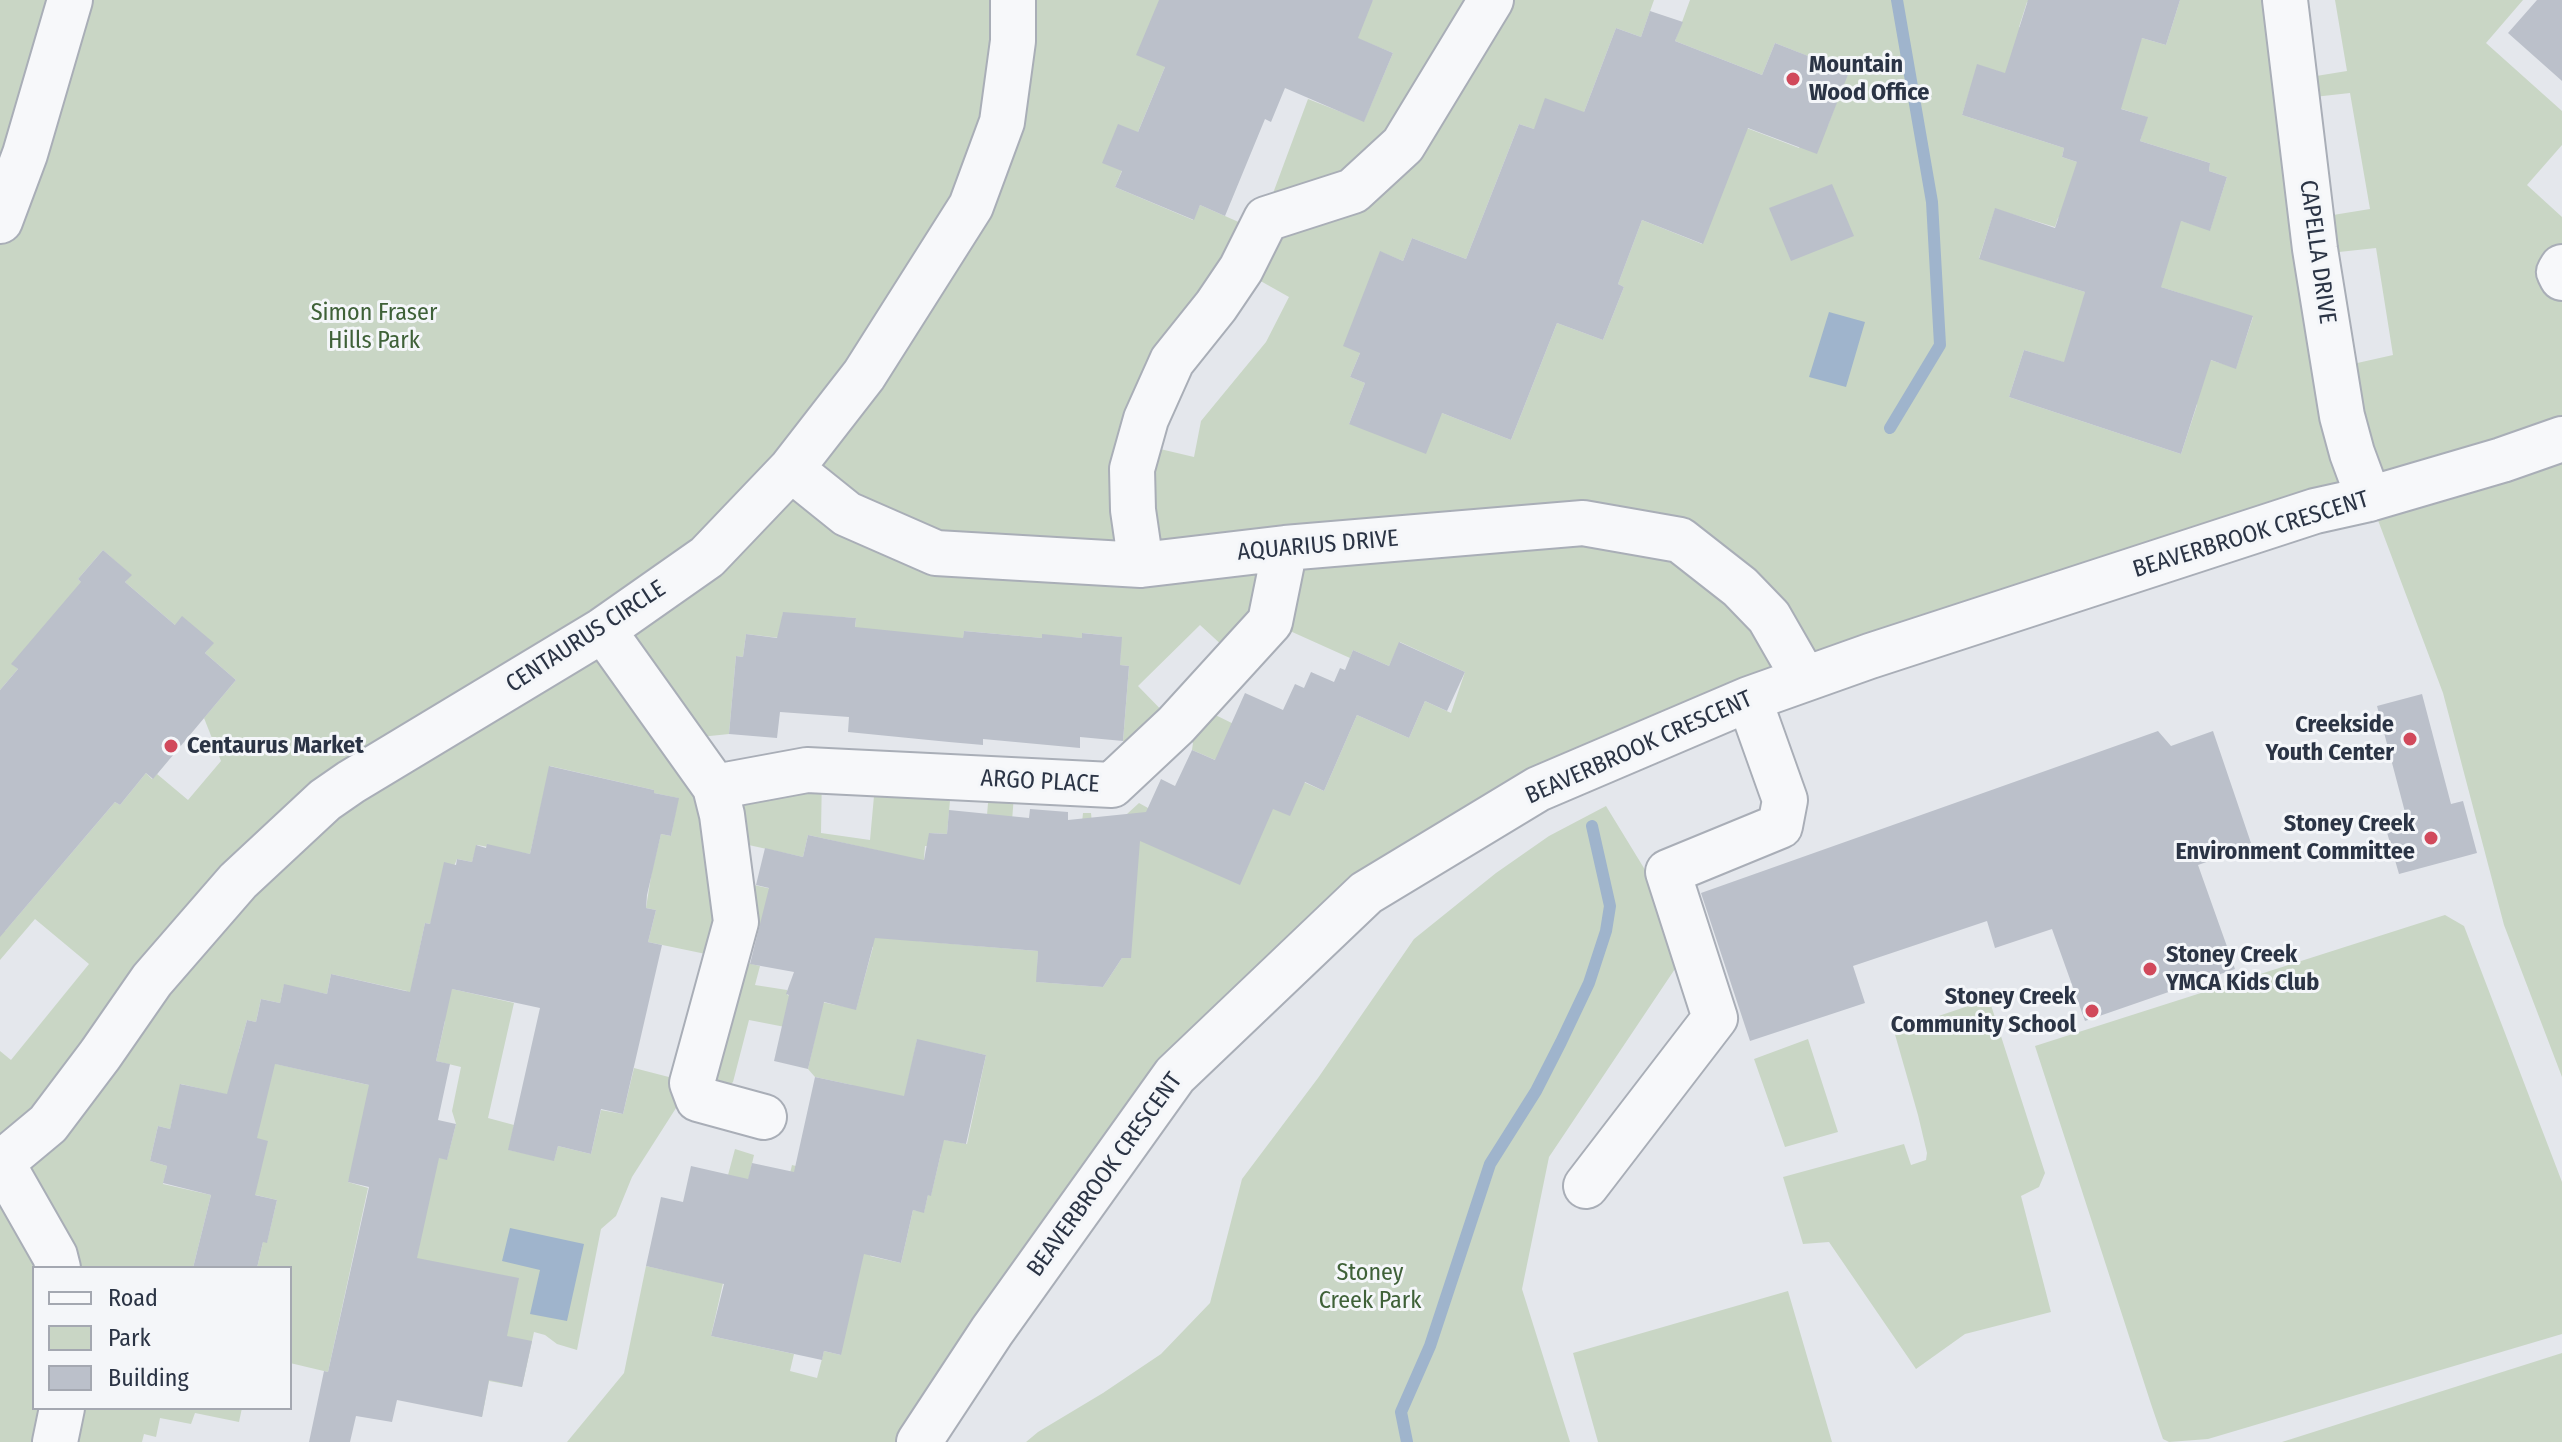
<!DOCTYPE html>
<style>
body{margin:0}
#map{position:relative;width:2562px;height:1442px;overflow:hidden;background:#e4e7ec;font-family:"Fira Sans Condensed",sans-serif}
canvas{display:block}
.legend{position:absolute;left:32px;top:1266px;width:260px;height:144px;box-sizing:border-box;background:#f4f6f9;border:2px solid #a4a8b1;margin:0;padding:10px 14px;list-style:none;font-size:24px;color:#2b3445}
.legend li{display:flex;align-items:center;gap:16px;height:40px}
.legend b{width:40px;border:2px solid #a4a8b1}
</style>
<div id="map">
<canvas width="2562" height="1442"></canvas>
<ul class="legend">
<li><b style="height:10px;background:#f7f8fa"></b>Road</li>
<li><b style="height:22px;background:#c9d6c5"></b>Park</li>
<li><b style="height:22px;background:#bbc0ca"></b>Building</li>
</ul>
</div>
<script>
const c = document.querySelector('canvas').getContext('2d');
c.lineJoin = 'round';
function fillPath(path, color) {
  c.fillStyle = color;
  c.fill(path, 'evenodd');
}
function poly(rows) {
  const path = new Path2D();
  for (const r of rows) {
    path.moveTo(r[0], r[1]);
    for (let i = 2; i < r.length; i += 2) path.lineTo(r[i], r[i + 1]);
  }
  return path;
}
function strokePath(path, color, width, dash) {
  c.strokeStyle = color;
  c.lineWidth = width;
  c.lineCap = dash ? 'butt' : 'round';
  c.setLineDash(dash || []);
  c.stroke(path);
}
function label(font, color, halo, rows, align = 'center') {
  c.font = font + ' "Fira Sans Condensed",sans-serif';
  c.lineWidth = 6;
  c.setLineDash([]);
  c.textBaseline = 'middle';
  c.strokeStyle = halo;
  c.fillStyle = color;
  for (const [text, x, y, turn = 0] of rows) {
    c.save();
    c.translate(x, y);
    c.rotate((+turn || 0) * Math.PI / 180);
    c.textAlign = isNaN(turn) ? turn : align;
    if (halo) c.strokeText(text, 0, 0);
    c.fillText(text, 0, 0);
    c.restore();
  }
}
const green = poly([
 [0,0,1255,0,1165,67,1115,187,1193,220,1200,205,1259,231,1308,99,1364,121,1393,53,1349,35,1373,0,1654,0,1641,37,1616,28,1584,112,1534,129,1519,124,1466,259,1412,238,1403,261,1381,252,1360,353,1350,377,1365,383,1349,424,1442,413,1511,440,1557,323,1603,340,1624,287,1618,284,1642,220,1702,244,1744,127,1799,148,1811,119,1828,125,1848,72,1775,43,1762,75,1675,41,1690,0,2046,0,2044,7,2027,2,2019,27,2049,38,2034,83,1978,65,1962,115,2064,148,2062,157,2107,172,2058,218,2055,227,1995,209,1979,258,2085,292,2079,367,2024,350,2009,397,2181,454,2197,405,2188,353,2236,368,2253,317,2161,287,2130,205,2210,230,2227,177,2209,171,2210,163,2140,141,2147,117,2090,99,2142,38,2166,45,2180,0,2285,0,2335,368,2393,355,2376,248,2339,252,2333,215,2370,209,2350,93,2314,97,2310,77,2347,71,2335,0,2523,0,2486,43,2562,111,2562,145,2527,185,2562,217,2562,1077,2504,925,2443,693,2370,499,1870,656,1366,893,1175,1075,924,1442,567,1442,624,1373,646,1266,723,1283,711,1336,794,1354,790,1371,817,1378,824,1351,841,1355,728,1175,735,1149,754,1155,744,1198,782,1207,792,1165,831,1175,852,1085,815,1077,808,1069,816,1033,749,1020,733,1082,729,1086,692,1083,632,1177,616,1216,601,1229,577,1350,557,1344,545,1335,534,1332,522,1387,489,1381,482,1417,388,1392,423,1154,447,1159,456,1124,452,1111,461,1067,436,1061,445,1021,402,1012,407,991,331,974,327,994,284,985,280,1003,261,999,256,1022,247,1020,238,1053,254,1059,382,1088,348,1182,368,1188,328,1372,290,1363,290,1268,257,1268,263,1242,267,1242,277,1200,226,1188,257,1138,250,1100,181,1084,170,1129,158,1126,150,1161,167,1166,163,1184,211,1195,193,1268,34,1268,34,1408,242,1408,239,1422,195,1413,191,1424,160,1418,156,1437,144,1434,142,1442,0,1442,0,1051,11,1060,89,964,35,919,0,960,0,927,5,931,115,802,120,805,146,773,152,779,157,774,188,800,221,761,204,718,236,680,205,653,213,643,175,625,125,582,131,575,103,550,78,579,84,585,12,664,18,669,0,690],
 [1241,270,1289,297,1266,342,1201,421,1194,457,1139,444],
 [783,613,856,618,855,628,961,662,964,631,1042,638,1042,635,1082,638,1083,633,1121,637,1120,665,1129,666,1123,741,1140,759,1176,726,1193,743,1192,750,1227,765,1248,731,1195,705,1176,725,1138,686,1200,625,1237,659,1270,622,1350,658,1353,650,1389,666,1400,642,1465,672,1451,713,1425,701,1409,738,1357,715,1324,791,1299,780,1270,807,1148,808,1139,803,1127,814,1130,851,1095,855,1091,813,1083,813,1079,853,1010,847,1015,782,990,780,984,850,1131,958,1122,958,1103,987,1037,982,1038,951,917,941,925,846,928,846,930,833,947,834,952,778,876,774,870,840,821,833,822,771,716,787,681,739,729,734,736,656,743,657,746,634,780,638],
 [550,766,654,790,654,793,678,798,671,836,661,834,652,870,646,908,656,910,648,942,725,958,692,1083,634,1068,623,1114,601,1110,591,1154,558,1146,554,1160,509,1150,514,1125,488,1118,514,1003,413,980,425,923,430,924,457,859,472,862,477,845,530,854],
 [808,835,880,851,864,927,870,946,873,947,856,1009,787,995,787,990,755,985,760,966,726,958,736,922,768,928,795,894,731,880,726,840,803,857],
 [917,1040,986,1055,967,1144,940,1139,941,1153,931,1195,928,1195,924,1212,913,1210,901,1263,870,1256],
 [1606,806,1691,945,1549,1157,1522,1289,1570,1442,1026,1442,1038,1432,1103,1393,1161,1354,1210,1303,1242,1179,1318,1078,1414,939,1496,873,1549,836],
 [2445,915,2464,926,2562,1182,2562,1334,2208,1439,2169,1442,2163,1439,2151,1404,2035,1046],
 [1989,999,2045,1173,2039,1187,2021,1196,2051,1312,1965,1334,1916,1369,1829,1242,1803,1244,1783,1177,1904,1144,1911,1165,1926,1160,1927,1153,1918,1115,1894,1031],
 [1808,1039,1838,1132,1785,1147,1754,1059],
 [1788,1291,1832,1442,1598,1442,1573,1353],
 [2562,1353,2562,1442,2282,1442]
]);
const water = poly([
 [1829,312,1865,322,1846,387,1809,377],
 [510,1228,584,1244,567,1321,530,1314,540,1270,502,1261]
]);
const stream = poly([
 [1890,428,1940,345,1932,202,1897,0],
 [1407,1442,1401,1412,1430,1346,1490,1164,1536,1091,1561,1042,1589,983,1606,931,1610,906,1592,826]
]);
const building = poly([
 [1159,0,1373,0,1358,38,1393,53,1364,122,1285,88,1271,122,1265,119,1225,216,1200,205,1194,220,1115,187,1122,171,1102,163,1118,124,1138,132,1165,67,1136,55],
 [2028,0,2180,0,2166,45,2142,38,2121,109,2148,117,2140,141,2210,163,2209,171,2227,177,2210,231,2181,221,2161,287,2253,316,2236,369,2211,360,2181,454,2009,397,2024,350,2064,362,2085,292,1979,259,1995,208,2055,228,2077,162,2062,157,2064,148,1962,115,1977,64,2005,73],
 [2537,0,2562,0,2562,81,2508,33],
 [1650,11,1683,22,1675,41,1762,75,1775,43,1849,72,1817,154,1748,128,1703,244,1642,220,1618,284,1624,287,1603,340,1557,323,1511,440,1442,413,1426,454,1349,424,1365,383,1350,377,1360,353,1343,346,1380,251,1403,261,1412,238,1466,259,1519,124,1534,129,1545,98,1584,112,1616,28,1641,37],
 [1832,184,1854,236,1791,261,1769,208],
 [103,550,132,575,125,582,175,625,182,616,214,643,205,653,236,680,153,779,146,773,120,805,115,802,0,937,0,690,18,669,11,664,81,582,78,579],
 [783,612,856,618,855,627,963,638,964,631,1042,638,1042,634,1082,638,1082,633,1122,637,1120,665,1129,666,1123,741,1080,737,1080,748,983,739,983,745,949,742,848,732,849,717,780,712,777,738,729,734,736,656,743,657,746,634,777,638],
 [1399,642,1465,672,1447,711,1425,701,1409,738,1357,715,1324,791,1305,782,1290,816,1273,809,1240,885,1140,841,1131,958,1122,958,1103,987,1036,982,1038,951,875,938,856,1010,824,1002,808,1069,774,1061,789,995,786,994,794,972,750,964,769,888,756,885,765,848,803,857,808,835,924,860,929,833,947,834,949,810,1029,818,1030,809,1068,812,1068,820,1146,812,1161,779,1175,786,1192,750,1215,760,1245,693,1283,710,1295,684,1304,688,1311,672,1334,682,1340,668,1345,670,1353,650,1389,666],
 [2422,694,2451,804,2463,801,2477,853,2399,874,2384,822,2406,816,2377,706],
 [2158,731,2171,746,2213,731,2252,846,2198,865,2235,969,2085,1021,2052,929,1995,948,1987,921,1853,966,1865,1003,1750,1041,1701,893],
 [549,766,654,790,654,793,679,798,671,836,661,834,647,895,646,908,656,910,648,942,662,945,623,1114,601,1109,591,1154,558,1146,554,1161,508,1150,540,1008,452,989,436,1061,450,1064,438,1120,456,1124,447,1160,439,1158,417,1258,519,1278,507,1336,532,1341,522,1387,489,1380,482,1417,397,1400,392,1422,356,1416,350,1442,309,1442,324,1371,328,1372,369,1187,348,1182,369,1085,275,1064,257,1138,268,1141,255,1195,277,1200,267,1243,263,1242,257,1268,193,1268,211,1195,163,1183,167,1166,150,1161,158,1126,170,1129,180,1084,227,1094,247,1020,256,1022,261,999,280,1003,284,984,327,994,331,974,410,992,425,923,430,924,444,862,456,865,457,859,472,862,476,845,486,848,487,844,530,854],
 [917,1039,986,1055,966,1144,944,1140,931,1196,928,1195,924,1213,913,1210,901,1263,864,1254,841,1355,824,1351,822,1360,711,1336,724,1284,646,1266,661,1197,683,1202,691,1166,748,1179,752,1163,794,1172,815,1077,904,1096]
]);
const minor = poly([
 [2285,0,2315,249,2342,416,2352,453,2369,499],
 [0,221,25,154,70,0],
 [2562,267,2559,272,2562,278],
 [791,469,847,514,936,553,1141,565,1285,548,1583,523,1680,540,1740,587,1769,617,1804,678],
 [1141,565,1133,510,1132,469,1146,419,1172,361,1216,306,1241,269,1266,219,1353,191,1403,145,1491,0],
 [603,630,715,787,722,815,736,922,692,1083,698,1099,764,1117],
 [715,787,807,770,1112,785,1176,725,1270,622,1285,548],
 [2,1163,55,1256,58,1268],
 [0,1164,48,1124,100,1055,152,980,238,881,325,800,351,782,603,630,707,557,791,469,864,375,971,206,1002,122,1013,41,1013,0],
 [1586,1186,1715,1018,1668,872,1780,826,1785,800,1749,699],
 [55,1442,62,1408],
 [919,1442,992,1331,1175,1075,1366,893,1538,789,1749,699,1870,656,2315,511,2369,499,2502,460,2562,439]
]);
const markers = [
 [1793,79,8,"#d1495b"],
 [2410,739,8,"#d1495b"],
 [171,746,8,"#d1495b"],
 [2431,838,8,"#d1495b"],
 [2150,969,8,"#d1495b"],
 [2092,1011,8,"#d1495b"]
];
const poiNames = [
 ["Mountain",1809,65],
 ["Wood Office",1809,93],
 ["Creekside",2394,725,"right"],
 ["Youth Center",2394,753,"right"],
 ["Centaurus Market",187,746],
 ["Stoney Creek",2415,824,"right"],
 ["Environment Committee",2415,852,"right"],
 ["Stoney Creek",2166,955],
 ["YMCA Kids Club",2166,983],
 ["Stoney Creek",2076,997,"right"],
 ["Community School",2076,1025,"right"]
];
const streetNames = [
 ["CAPELLA DRIVE",2317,252,82],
 ["BEAVERBROOK CRESCENT",2251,535,-17],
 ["AQUARIUS DRIVE",1318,546,-5],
 ["CENTAURUS CIRCLE",586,637,-33],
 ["BEAVERBROOK CRESCENT",1639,748,-24],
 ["ARGO PLACE",1040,782,3],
 ["BEAVERBROOK CRESCENT",1105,1175,-54]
];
const parkNames = [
 ["Simon Fraser",374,313],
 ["Hills Park",374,341],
 ["Stoney",1370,1273],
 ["Creek Park",1370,1301]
];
fillPath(green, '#c9d6c5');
fillPath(water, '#9fb4cc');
strokePath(stream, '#9fb4cc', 12);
fillPath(building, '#bbc0ca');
strokePath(minor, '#a9aeb7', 48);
strokePath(minor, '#f7f8fa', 44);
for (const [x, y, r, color] of markers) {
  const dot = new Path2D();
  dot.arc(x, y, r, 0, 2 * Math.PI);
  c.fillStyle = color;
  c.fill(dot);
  strokePath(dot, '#f4f6f9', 3);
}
label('bold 24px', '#2b3445', '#f4f6f9', poiNames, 'left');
label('24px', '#2b3445', '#f4f6f9', streetNames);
label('24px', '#3f6138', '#f4f6f9', parkNames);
</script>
